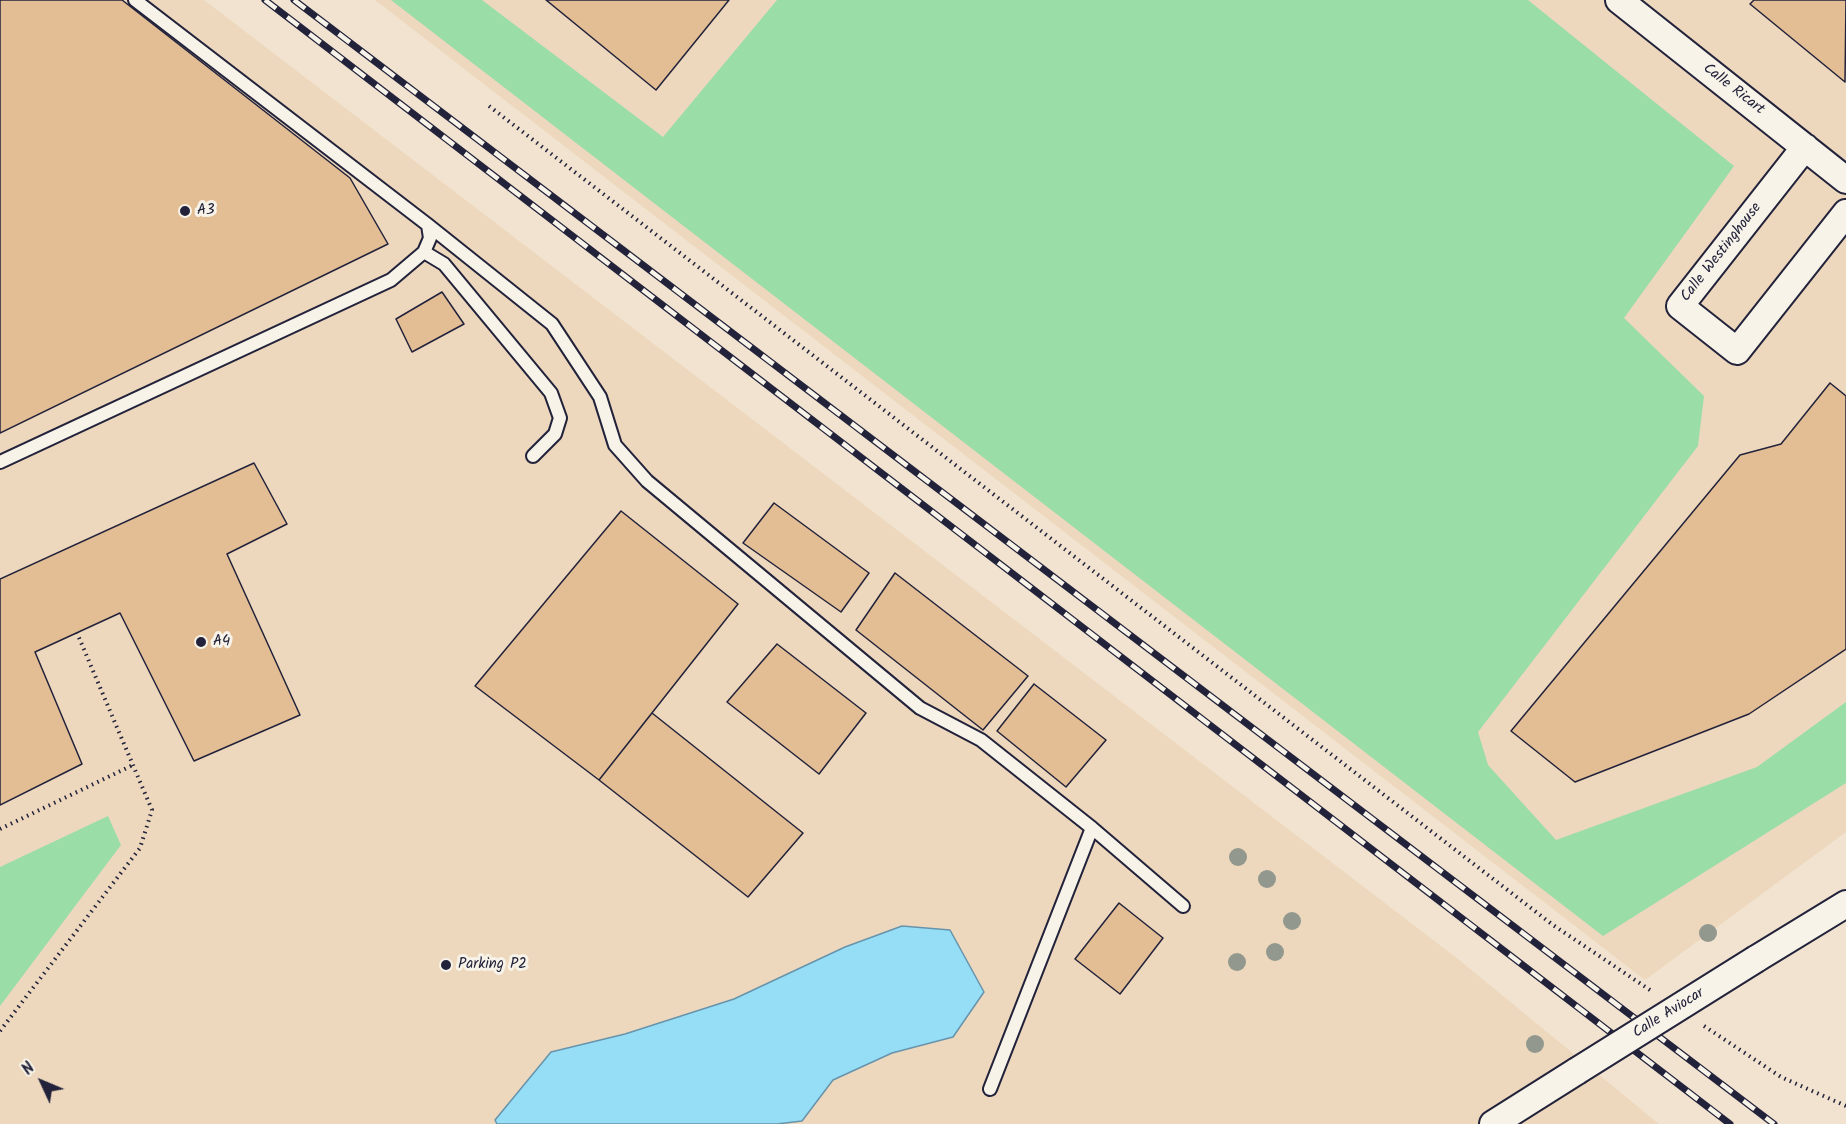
<!DOCTYPE html>
<style>
body{margin:0}
#map{position:relative;width:1846px;height:1124px;overflow:hidden;background:#f1e3cf;font-family:Kalam,sans-serif}
canvas{display:block}
.north{position:absolute;left:12px;top:1052px;width:60px;height:60px;-webkit-text-stroke:4px #f7f3e8;paint-order:stroke;rotate:314deg;font-size:16px;font-weight:700;line-height:24px;text-align:center;color:#22223b}
.north::after{content:'';display:block;margin:auto;width:21px;height:27px;background:#22223b;clip-path:polygon(50% 0,100% 100%,50% 72%,0 100%)}
</style>
<div id="map">
<canvas width="1846" height="1124"></canvas>
<div class="north">N</div>
</div>
<script>
const c = document.querySelector('canvas').getContext('2d');
c.lineJoin = 'round';
function fillPath(path, color) {
  c.fillStyle = color;
  c.fill(path, 'evenodd');
}
function poly(rows) {
  const path = new Path2D();
  for (const r of rows) {
    path.moveTo(r[0], r[1]);
    for (let i = 2; i < r.length; i += 2) path.lineTo(r[i], r[i + 1]);
  }
  return path;
}
function strokePath(path, color, width, dash) {
  c.strokeStyle = color;
  c.lineWidth = width;
  c.lineCap = dash ? 'butt' : 'round';
  c.setLineDash(dash || []);
  c.stroke(path);
}
function label(font, color, halo, rows, align = 'center') {
  c.font = font + ' Kalam,sans-serif';
  c.lineWidth = 6;
  c.setLineDash([]);
  c.textBaseline = 'middle';
  c.strokeStyle = halo;
  c.fillStyle = color;
  for (const [text, x, y, turn = 0] of rows) {
    c.save();
    c.translate(x, y);
    c.rotate((+turn || 0) * Math.PI / 180);
    c.textAlign = isNaN(turn) ? turn : align;
    if (halo) c.strokeText(text, 0, 0);
    c.fillText(text, 0, 0);
    c.restore();
  }
}
const built = poly([
 [0,0,204,0,1458,959,1659,1124,0,1124],
 [375,0,1846,0,1846,832,1645,980]
]);
const green = poly([
 [391,0,482,0,663,137,777,0,1528,0,1734,166,1624,318,1704,396,1698,446,1478,732,1488,765,1556,840,1757,767,1846,702,1846,783,1603,936],
 [108,816,121,845,0,1006,0,867]
]);
const water = poly([
 [902,926,950,930,984,992,953,1037,892,1053,833,1080,802,1121,777,1124,497,1124,495,1120,551,1052,625,1034,734,999,845,947,902,926]
]);
const building = poly([
 [0,0,122,0,350,178,388,244,0,433,0,0],
 [546,0,729,0,656,90,546,0],
 [1754,0,1846,0,1845,82,1750,4,1754,0],
 [442,292,464,324,412,352,396,319,442,292],
 [1830,383,1846,396,1846,649,1749,714,1575,782,1511,731,1740,455,1781,444,1830,383],
 [254,463,287,524,227,554,300,715,194,761,120,613,35,652,82,764,0,805,0,579,254,463],
 [774,503,869,573,841,612,743,543,774,503],
 [621,511,738,604,599,780,475,686,621,511],
 [895,573,1028,676,983,730,856,630,895,573],
 [777,644,866,713,819,774,727,702,777,644],
 [1034,684,1106,740,1066,787,997,731,1034,684],
 [652,713,803,833,748,897,599,780,652,713],
 [1119,903,1163,938,1120,994,1075,959,1119,903]
]);
const path = poly([
 [489,106,1553,925,1653,992],
 [0,829,133,765],
 [1704,1026,1781,1077,1846,1106],
 [0,1031,140,848,152,810,77,633]
]);
const lane = poly([
 [135,0,428,225,552,324,600,397,615,445,647,481,920,708,981,740,1092,828,990,1089],
 [424,252,444,264,551,393,560,418,555,434,533,456],
 [0,462,391,280,424,252,430,238,428,225],
 [1092,828,1183,906]
]);
const street = poly([
 [1619,0,1846,180],
 [1805,147,1680,306,1737,351,1846,213],
 [1756,959,1846,904],
 [1493,1124,1577,1071]
]);
const rail = poly([
 [265,0,1730,1124],
 [294,0,1774,1124]
]);
const streetBridge = poly([
 [1577,1071,1756,959]
]);
const trees = [
 [1238,857],
 [1267,879],
 [1292,921],
 [1708,933],
 [1275,952],
 [1237,962],
 [1535,1044]
];
const markers = [
 [185,211,6,"#22223b"],
 [201,642,6,"#22223b"],
 [446,965,6,"#22223b"]
];
const streetNames = [
 ["Calle Ricart",1733,90,38],
 ["Calle Westinghouse",1722,253,-52],
 ["Calle Aviocar",1669,1014,-32]
];
const poiNames = [
 ["A3",197,211],
 ["A4",213,642],
 ["Parking P2",458,965]
];
fillPath(built, '#edd8bd');
fillPath(green, '#9bdda7');
fillPath(water, '#95def6');
strokePath(water, '#6793ab', 1.5);
fillPath(building, '#e3be94');
strokePath(building, '#22223b', 1.5);
strokePath(lane, '#22223b', 16);
strokePath(street, '#22223b', 30);
strokePath(path, '#22223b', 4, [1.5, 4.5]);
strokePath(lane, '#f7f3e8', 12);
strokePath(street, '#f7f3e8', 26);
strokePath(rail, '#22223b', 7);
strokePath(rail, '#f7f3e8', 4.5, [14]);
strokePath(streetBridge, '#22223b', 30, []);
strokePath(streetBridge, '#f7f3e8', 26);
c.fillStyle = '#93988f';
for (const [x, y] of trees) {
  c.beginPath();
  c.arc(x, y, 9, 0, 2 * Math.PI);
  c.fill();
}
for (const [x, y, r, color] of markers) {
  const dot = new Path2D();
  dot.arc(x, y, r, 0, 2 * Math.PI);
  c.fillStyle = color;
  c.fill(dot);
  strokePath(dot, '#f7f3e8', 2);
}
label('15px', '#22223b', '#f7f3e8', streetNames);
label('15px', '#22223b', '#f7f3e8', poiNames, 'left');
</script>
